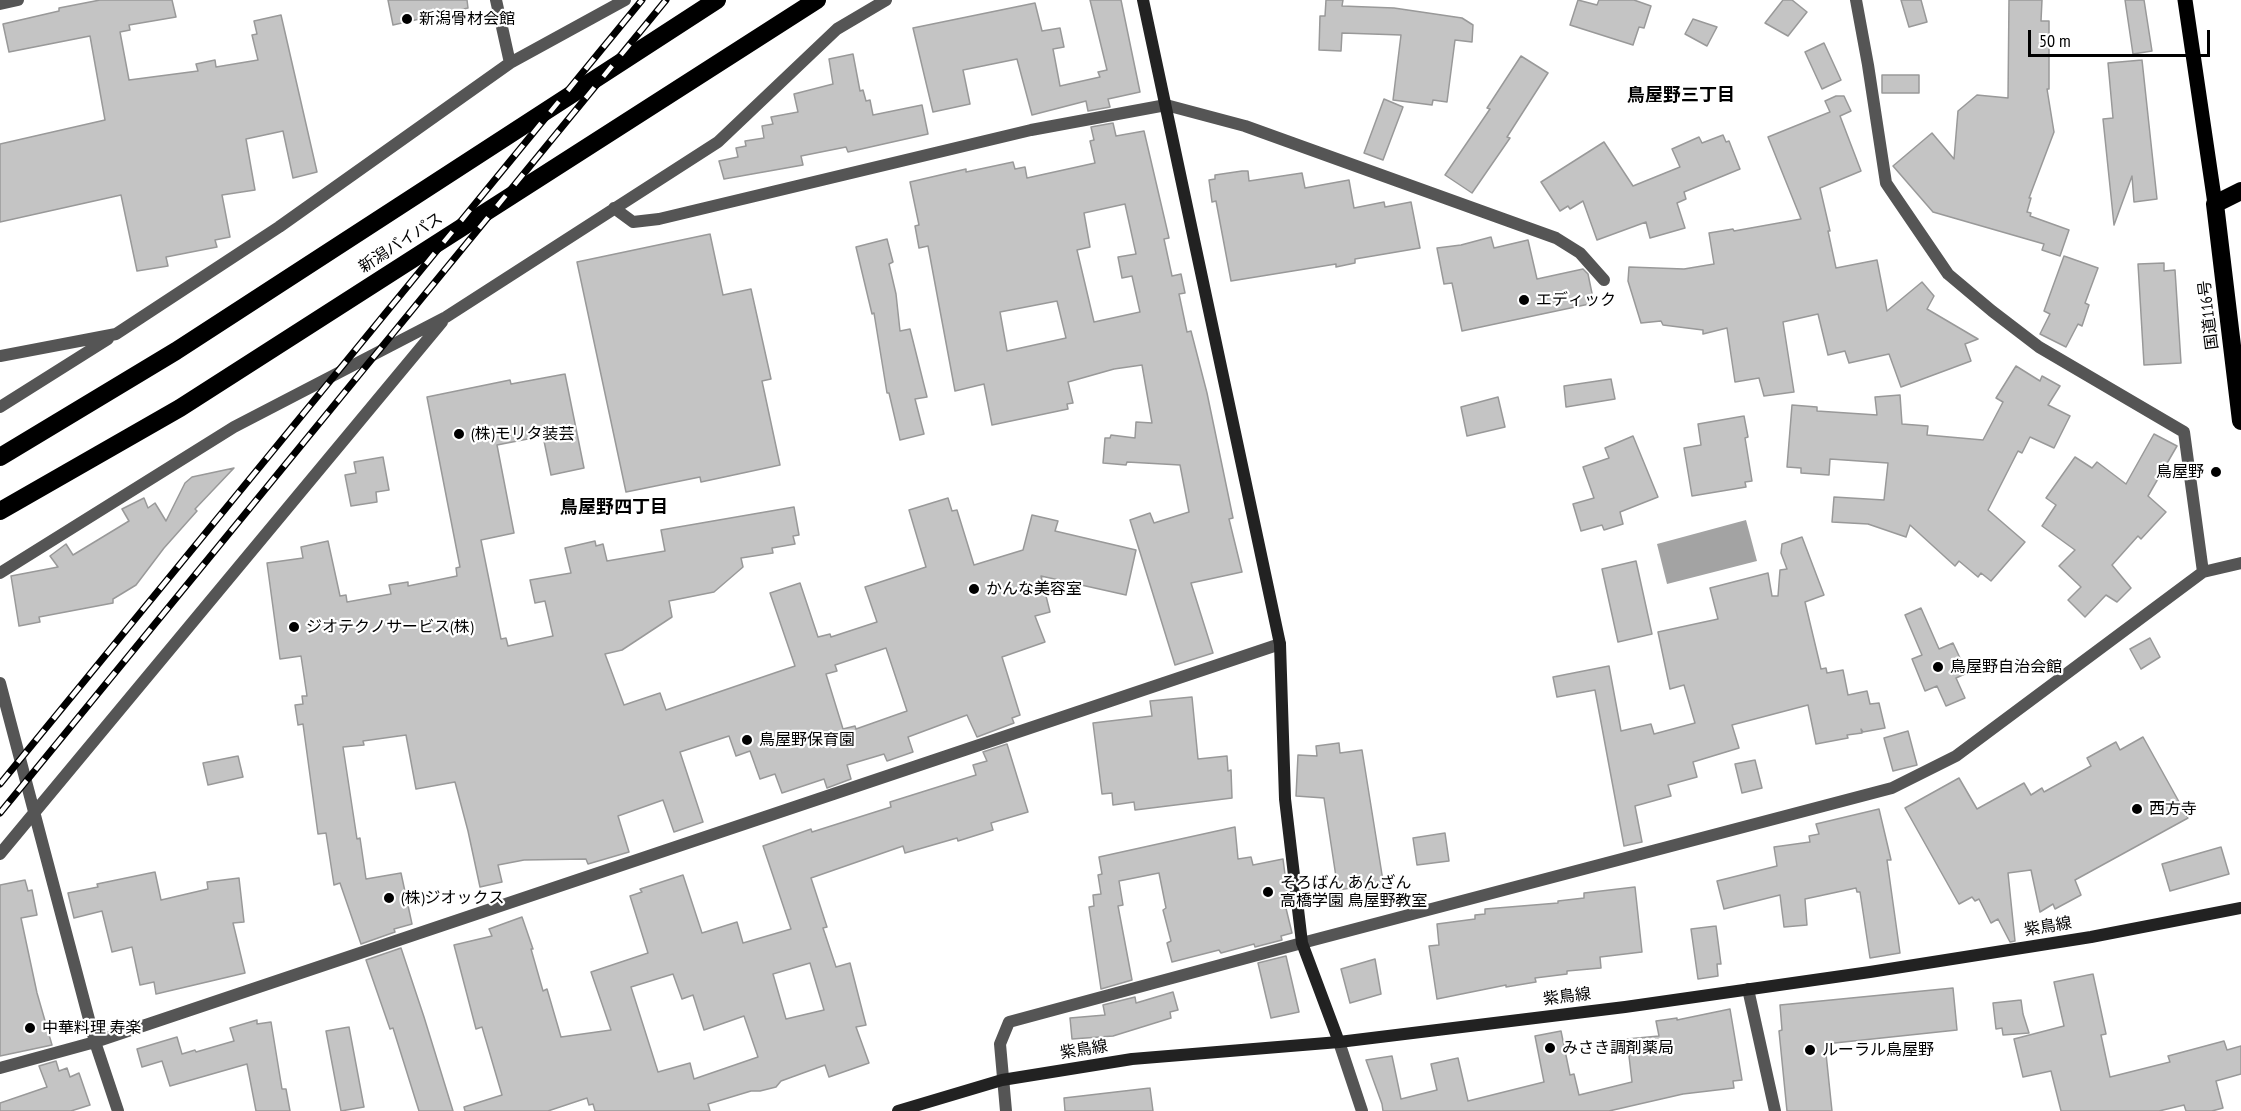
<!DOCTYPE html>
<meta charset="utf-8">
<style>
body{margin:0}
#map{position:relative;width:2241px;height:1111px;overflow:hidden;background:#fff;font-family:"PT Sans Narrow",sans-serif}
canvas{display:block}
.scale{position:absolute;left:2028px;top:30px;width:182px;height:27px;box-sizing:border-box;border:3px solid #000;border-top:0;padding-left:8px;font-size:18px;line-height:21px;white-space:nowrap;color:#000;-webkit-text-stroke:4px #fff;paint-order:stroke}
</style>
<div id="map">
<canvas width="2241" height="1111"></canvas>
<div class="scale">50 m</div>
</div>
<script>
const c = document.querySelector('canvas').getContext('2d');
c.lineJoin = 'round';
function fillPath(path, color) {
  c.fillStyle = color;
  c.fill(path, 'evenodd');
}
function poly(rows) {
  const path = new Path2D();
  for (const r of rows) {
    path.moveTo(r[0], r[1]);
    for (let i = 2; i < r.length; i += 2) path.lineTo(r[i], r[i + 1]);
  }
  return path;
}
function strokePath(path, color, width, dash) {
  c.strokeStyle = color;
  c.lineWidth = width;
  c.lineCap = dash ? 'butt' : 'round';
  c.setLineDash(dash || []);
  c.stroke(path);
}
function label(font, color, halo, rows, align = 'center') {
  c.font = font + ' "PT Sans Narrow","Noto Sans JP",sans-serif';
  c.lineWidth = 4.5;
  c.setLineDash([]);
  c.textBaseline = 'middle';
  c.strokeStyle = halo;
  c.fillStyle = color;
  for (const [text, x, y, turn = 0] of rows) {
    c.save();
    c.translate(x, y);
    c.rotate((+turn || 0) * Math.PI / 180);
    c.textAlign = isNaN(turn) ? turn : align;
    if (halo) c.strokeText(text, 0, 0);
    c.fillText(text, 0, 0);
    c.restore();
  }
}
const water = poly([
 [1746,520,1757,561,1667,584,1657,544]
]);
const building = poly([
 [100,0,172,0,176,17,129,25,130,30,120,32,129,80,198,71,196,64,215,60,216,67,258,60,252,35,257,34,254,21,281,15,317,172,293,178,283,131,246,139,255,190,222,195,230,237,215,240,217,247,166,257,168,266,137,271,121,195,0,222,0,144,105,120,90,36,9,52,3,24,59,11,59,8,100,0],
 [388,0,467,0,468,8,393,25,388,0],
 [1090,0,1121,0,1140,92,1108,99,1110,107,1088,111,1086,101,1032,115,1017,59,963,70,970,104,933,112,913,28,1035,3,1042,31,1060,28,1064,47,1053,49,1060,86,1100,77,1098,72,1107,70,1090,0],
 [1326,0,1343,0,1342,6,1394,8,1462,18,1473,25,1472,42,1455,40,1447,102,1433,100,1432,105,1393,100,1401,35,1342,33,1341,51,1319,50,1320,16,1325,16,1326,0],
 [1578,0,1597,5,1599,0,1634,0,1651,6,1644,28,1639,27,1633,45,1570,25,1578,0],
 [1783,0,1792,0,1807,12,1788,36,1765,23,1783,0],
 [1901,0,1921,0,1927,22,1909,27,1901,0],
 [2009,0,2042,0,2041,21,2049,21,2049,89,2047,89,2054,132,2029,198,2031,198,2027,212,2031,213,2030,216,2069,230,2060,256,2042,250,2044,244,1933,212,1893,166,1932,133,1954,159,1958,111,1977,95,2008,98,2009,0],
 [2125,0,2144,0,2152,51,2133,54,2125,0],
 [1693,19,1717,27,1707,46,1685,34,1693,19],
 [1824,43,1841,80,1822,89,1805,52,1824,43],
 [853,54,860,91,863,90,866,101,870,100,873,115,922,105,928,134,848,152,846,147,801,156,803,165,724,179,719,161,738,157,736,148,746,146,745,141,764,138,762,126,773,124,771,117,798,112,794,94,833,84,829,59,853,54],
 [1521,56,1548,73,1507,137,1510,138,1472,193,1445,175,1490,109,1487,108,1521,56],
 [2142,60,2157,199,2134,202,2132,176,2114,225,2103,119,2113,118,2108,63,2142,60],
 [1882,75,1919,75,1919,93,1882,93,1882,75],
 [1836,96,1844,96,1851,111,1840,116,1861,171,1820,188,1830,231,1828,231,1836,268,1877,260,1887,311,1922,282,1934,296,1927,309,1978,339,1965,344,1971,361,1901,387,1889,354,1849,363,1845,351,1828,355,1818,314,1783,322,1794,392,1764,396,1759,378,1735,382,1727,328,1703,334,1703,330,1663,325,1661,321,1641,323,1628,281,1629,267,1684,269,1714,264,1709,233,1733,229,1734,231,1801,219,1768,137,1830,112,1825,101,1836,96],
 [1384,99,1403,107,1383,160,1364,153,1384,99],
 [1113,123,1116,136,1144,131,1169,238,1164,239,1172,276,1181,274,1185,293,1179,294,1187,332,1191,331,1207,393,1233,518,1229,519,1242,572,1191,583,1213,653,1175,665,1130,520,1150,513,1154,523,1189,512,1180,465,1127,462,1126,465,1103,463,1105,438,1110,438,1111,435,1135,438,1136,422,1152,423,1142,365,1114,369,1068,382,1073,403,1067,404,1068,409,992,425,984,384,955,391,928,246,919,248,915,226,919,225,910,182,966,169,966,172,1013,162,1015,169,1025,167,1027,178,1095,163,1090,141,1094,140,1091,127,1113,123],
 [1125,204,1136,254,1118,257,1122,278,1132,276,1140,312,1094,322,1077,250,1090,247,1084,213,1125,204],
 [1057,301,1066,338,1007,351,1000,312,1057,301],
 [1723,135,1726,142,1729,141,1740,169,1684,192,1686,199,1677,203,1685,228,1650,238,1646,222,1597,240,1583,201,1570,209,1568,206,1560,211,1541,182,1604,142,1633,186,1680,167,1672,149,1699,137,1702,143,1723,135],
 [1242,171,1248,171,1249,181,1302,173,1305,188,1349,180,1354,208,1384,202,1385,207,1411,202,1420,248,1355,259,1355,263,1336,267,1336,264,1231,281,1216,201,1212,202,1209,180,1215,179,1215,175,1242,171],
 [710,234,723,295,751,289,771,379,762,381,780,465,701,482,700,477,626,492,577,262,710,234],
 [1491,237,1494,248,1528,240,1537,279,1583,269,1588,274,1594,303,1462,331,1452,283,1444,284,1437,248,1461,245,1491,237],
 [887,239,893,262,889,264,896,294,900,331,910,329,927,397,915,399,924,434,900,440,889,393,887,393,874,313,872,314,856,247,887,239],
 [2064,256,2098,268,2085,303,2089,305,2082,326,2078,324,2066,347,2040,334,2050,314,2044,311,2064,256],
 [2164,263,2164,271,2175,270,2181,363,2144,365,2138,264,2164,263],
 [2016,366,2040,381,2042,376,2060,386,2048,405,2070,416,2054,448,2030,437,2022,453,2018,451,1988,510,2025,542,1991,581,1981,573,1978,577,1959,561,1955,566,1910,525,1906,537,1868,524,1832,522,1834,497,1884,500,1888,463,1830,459,1829,475,1801,473,1801,468,1787,467,1792,405,1817,407,1817,411,1877,415,1875,397,1900,395,1902,424,1928,426,1927,435,1983,440,2003,402,1996,398,2016,366],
 [565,374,584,468,551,475,543,436,497,445,514,533,481,540,501,639,506,638,508,646,553,636,545,601,535,603,530,580,571,573,565,548,595,541,596,546,603,544,607,561,665,551,661,530,794,507,799,535,793,536,795,544,772,548,773,553,741,558,743,567,714,592,669,601,672,617,622,650,605,654,624,705,660,693,666,710,795,666,770,593,800,583,818,637,830,634,831,637,877,622,865,587,926,567,909,510,948,498,952,511,957,510,974,565,1023,550,1032,515,1058,521,1055,531,1136,550,1126,595,1041,576,1050,612,1035,616,1045,642,1002,657,1020,715,1012,718,1014,723,977,737,967,715,908,737,913,752,887,761,884,754,847,765,851,779,827,788,824,779,782,793,775,774,760,779,750,751,736,756,729,736,680,752,703,822,674,832,663,800,618,816,629,852,588,864,586,859,524,860,498,865,502,882,480,887,468,831,455,782,416,789,406,735,363,741,364,745,343,747,357,839,360,838,366,879,401,873,412,924,394,929,395,932,361,944,340,883,334,885,326,833,318,834,303,724,298,725,295,705,303,704,302,696,307,696,301,656,280,659,267,563,303,558,301,547,328,541,340,596,346,595,347,602,391,594,389,585,408,582,408,586,457,576,456,568,460,567,427,397,510,380,511,384,565,374],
 [886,648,907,711,856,729,855,726,843,729,826,674,837,671,835,665,886,648],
 [1611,379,1615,399,1566,407,1564,386,1611,379],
 [1498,397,1505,427,1467,436,1461,407,1498,397],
 [1744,416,1748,437,1745,438,1752,481,1745,482,1746,487,1692,496,1684,448,1701,445,1698,424,1744,416],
 [2154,434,2177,446,2148,496,2166,512,2141,539,2138,536,2112,565,2131,588,2117,602,2106,595,2085,617,2068,600,2081,587,2059,566,2075,550,2042,526,2056,505,2046,498,2075,457,2092,468,2097,462,2126,484,2154,434],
 [1633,436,1658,497,1620,512,1623,524,1604,530,1602,525,1581,531,1573,504,1594,498,1583,467,1609,458,1605,448,1633,436],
 [383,457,389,490,376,492,377,502,351,506,345,475,356,473,354,462,383,457],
 [234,468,195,509,197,511,164,548,136,585,113,599,113,603,39,617,40,622,19,626,11,576,58,567,50,556,66,544,73,555,129,521,122,509,144,498,148,508,155,503,166,521,185,483,192,477,234,468],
 [1802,537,1824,595,1805,602,1821,669,1826,668,1827,673,1843,670,1848,695,1867,691,1870,704,1879,703,1885,728,1863,732,1861,729,1862,733,1847,735,1848,738,1816,744,1808,705,1732,725,1739,748,1693,762,1697,777,1668,785,1671,796,1635,806,1642,842,1624,846,1595,690,1557,697,1553,677,1609,666,1621,731,1651,724,1654,734,1695,723,1684,685,1670,689,1658,632,1718,619,1710,588,1768,573,1772,596,1778,596,1780,570,1787,569,1781,553,1782,544,1802,537],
 [1636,561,1652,634,1618,642,1602,569,1636,561],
 [1921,608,1939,649,1953,643,1967,673,1956,678,1965,698,1946,706,1937,686,1925,691,1912,659,1922,655,1905,615,1921,608],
 [2150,638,2160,657,2141,669,2130,649,2150,638],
 [1192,697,1198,759,1227,756,1228,771,1231,770,1232,798,1135,810,1134,802,1113,805,1112,793,1102,794,1093,723,1152,716,1150,701,1192,697],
 [1908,731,1917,765,1893,771,1884,738,1908,731],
 [2143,737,2188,818,2075,880,2081,895,2055,909,2053,904,2040,912,2031,870,2008,873,2015,941,2010,942,1998,919,1991,923,1979,899,1975,901,1972,897,1959,904,1905,808,1959,778,1977,809,2024,783,2031,795,2042,788,2044,792,2091,766,2087,758,2116,742,2120,750,2143,737],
 [1339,743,1340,753,1362,750,1384,887,1365,890,1364,886,1338,890,1324,798,1296,796,1298,755,1317,756,1316,746,1339,743],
 [1007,744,1028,812,991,823,993,830,958,841,957,838,905,853,903,846,811,878,827,927,823,928,836,967,850,963,866,1025,856,1027,869,1063,829,1077,825,1065,781,1081,776,1087,760,1091,751,1091,708,1104,710,1111,595,1111,593,1104,589,1105,587,1098,548,1111,465,1111,464,1107,502,1095,482,1027,476,1029,454,945,492,936,489,929,522,917,533,949,531,949,543,991,547,989,561,1037,611,1030,591,972,648,953,630,896,642,892,640,889,683,875,702,933,737,922,743,943,791,929,763,846,811,829,812,832,891,807,890,802,976,775,973,765,987,761,983,752,1007,744],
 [810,963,824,1010,786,1019,773,974,810,963],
 [673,974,682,999,693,995,704,1030,744,1016,758,1057,694,1079,690,1063,658,1072,631,987,673,974],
 [238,756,243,777,208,785,203,763,238,756],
 [1755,760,1762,788,1742,793,1735,764,1755,760],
 [1879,809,1891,860,1887,860,1900,953,1870,958,1860,892,1857,892,1856,888,1805,899,1807,925,1784,927,1780,895,1724,909,1717,881,1777,866,1774,847,1810,842,1809,836,1819,834,1816,824,1879,809],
 [1235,827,1238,859,1251,857,1253,865,1283,859,1288,898,1284,900,1292,933,1281,936,1282,940,1255,947,1254,944,1221,953,1219,950,1172,962,1167,943,1171,941,1163,910,1166,908,1159,873,1119,881,1123,905,1118,906,1132,980,1101,989,1089,907,1094,906,1093,895,1101,894,1098,875,1102,874,1099,857,1235,827],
 [1445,833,1449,861,1417,865,1413,838,1445,833],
 [2221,847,2229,874,2170,891,2162,864,2221,847],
 [155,872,161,900,208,889,207,882,239,878,244,922,233,923,245,973,156,994,154,982,140,985,132,947,112,952,102,911,74,918,68,893,98,887,97,884,155,872],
 [25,880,28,891,32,890,37,915,21,918,37,993,52,1045,0,1056,0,885,25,880],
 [1635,887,1642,952,1600,957,1601,968,1567,971,1567,974,1535,978,1536,982,1506,987,1506,985,1437,999,1429,946,1439,945,1437,924,1475,919,1475,915,1485,914,1485,909,1558,903,1558,901,1584,898,1584,893,1635,887],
 [1716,926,1721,964,1717,964,1718,976,1698,979,1691,929,1716,926],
 [401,948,424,1017,453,1111,419,1111,393,1028,390,1029,366,960,401,948],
 [1286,956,1299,1012,1271,1018,1258,963,1286,956],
 [1375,959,1381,994,1350,1003,1341,969,1375,959],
 [2093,974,2106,1034,2101,1035,2110,1077,2170,1062,2168,1056,2224,1041,2227,1050,2241,1046,2241,1074,2216,1081,2223,1108,2212,1111,2186,1111,2184,1105,2159,1111,2061,1111,2051,1071,2023,1077,2014,1039,2064,1026,2054,982,2093,974],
 [1953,988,1957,1030,1825,1044,1832,1111,1787,1111,1779,1031,1782,1030,1780,1005,1953,988],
 [1173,992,1178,1010,1170,1012,1171,1018,1113,1036,1072,1039,1070,1018,1105,1015,1103,1005,1135,997,1136,1003,1173,992],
 [2021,1000,2023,1014,2029,1033,2003,1035,2002,1028,1996,1029,1993,1003,2021,1000],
 [1730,1009,1742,1080,1733,1081,1734,1088,1683,1094,1609,1111,1383,1111,1382,1104,1366,1060,1392,1056,1401,1099,1437,1090,1431,1064,1458,1058,1468,1101,1544,1082,1535,1036,1561,1031,1570,1075,1574,1074,1579,1095,1632,1082,1627,1039,1659,1036,1656,1021,1677,1018,1677,1020,1730,1009],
 [257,1020,257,1024,271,1022,282,1089,286,1089,290,1111,256,1111,247,1064,170,1086,162,1061,142,1067,137,1049,177,1037,182,1054,195,1050,196,1052,234,1041,230,1028,257,1020],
 [349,1027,364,1107,341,1111,326,1031,349,1027],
 [56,1061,59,1071,67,1068,70,1077,79,1073,90,1105,71,1111,0,1111,0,1103,47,1087,39,1066,56,1061],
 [1150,1088,1153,1111,1065,1111,1064,1098,1150,1088]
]);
const street = poly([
 [496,0,510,63],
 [1856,0,1868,65,1886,183,1948,274,1992,311,2039,347,2184,432,2203,572],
 [0,4,18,0],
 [614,208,633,222,659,219,1031,130,1166,105,1245,126,1556,238,1580,253,1604,280],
 [0,356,116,334,279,227,510,63,625,0],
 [0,407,108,339],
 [0,573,234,427,446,317,718,142,837,29,886,0],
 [0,683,95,1042,118,1111],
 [0,854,442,322],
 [1748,989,1775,1111],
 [1339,1042,1362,1111],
 [0,1068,95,1042,1280,644],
 [1006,1111,1000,1044,1009,1022,1302,943,1892,788,1956,756,2203,572,2241,563]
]);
const secondary = poly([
 [1143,0,1280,644,1285,799,1302,943,1339,1042],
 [898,1111,1002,1080,1132,1059,1339,1042,1625,1007,1870,972,2091,937,2241,908]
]);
const primary = poly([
 [2185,0,2215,204]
]);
const highway = poly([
 [2215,204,2241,421],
 [2215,204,2241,191],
 [0,457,176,351,717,0],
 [0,511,180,408,817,0]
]);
const rail = poly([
 [0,784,642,0],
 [0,813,666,0]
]);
const markers = [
 [407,19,6,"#000"],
 [1524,300,6,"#000"],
 [459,434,6,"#000"],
 [2216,472,6,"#000"],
 [974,589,6,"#000"],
 [294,627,6,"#000"],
 [1938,667,6,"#000"],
 [747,740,6,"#000"],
 [2137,809,6,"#000"],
 [1268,892,6,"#000"],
 [389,898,6,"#000"],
 [30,1028,6,"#000"],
 [1550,1048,6,"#000"],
 [1810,1050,6,"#000"]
];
const poiNames = [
 ["新潟骨材会館",419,19],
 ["エディック",1536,300],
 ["(株)モリタ装芸",471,434],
 ["鳥屋野",2204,472,"right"],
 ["かんな美容室",986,589],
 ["ジオテクノサービス(株)",306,627],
 ["鳥屋野自治会館",1950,667],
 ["鳥屋野保育園",759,740],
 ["西方寺",2149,809],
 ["そろばん あんざん",1280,883],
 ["高橋学園 鳥屋野教室",1280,901],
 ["(株)ジオックス",401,898],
 ["中華料理 寿楽",42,1028],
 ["みさき調剤薬局",1562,1048],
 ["ルーラル鳥屋野",1822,1050]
];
const streetNames = [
 ["新潟バイパス",401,243,-33],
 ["国道116号",2209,315,-97],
 ["紫鳥線",2048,927,-9],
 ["紫鳥線",1567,997,-7],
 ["紫鳥線",1084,1050,-9]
];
const neighbourhoodNames = [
 ["鳥屋野三丁目",1681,96],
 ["鳥屋野四丁目",614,508]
];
fillPath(water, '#a3a3a3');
fillPath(building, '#c4c4c4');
strokePath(building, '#999', 1.5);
strokePath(street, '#555', 12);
strokePath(secondary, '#222', 12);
strokePath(primary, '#000', 15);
strokePath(highway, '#000', 18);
strokePath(rail, '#000', 7);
strokePath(rail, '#fff', 4.5, [14]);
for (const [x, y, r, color] of markers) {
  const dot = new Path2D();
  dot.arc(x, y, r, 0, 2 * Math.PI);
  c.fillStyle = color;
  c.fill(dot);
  strokePath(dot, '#fff', 2);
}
label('16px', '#000', '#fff', poiNames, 'left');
label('16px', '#000', '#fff', streetNames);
label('bold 18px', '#000', '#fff', neighbourhoodNames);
</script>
